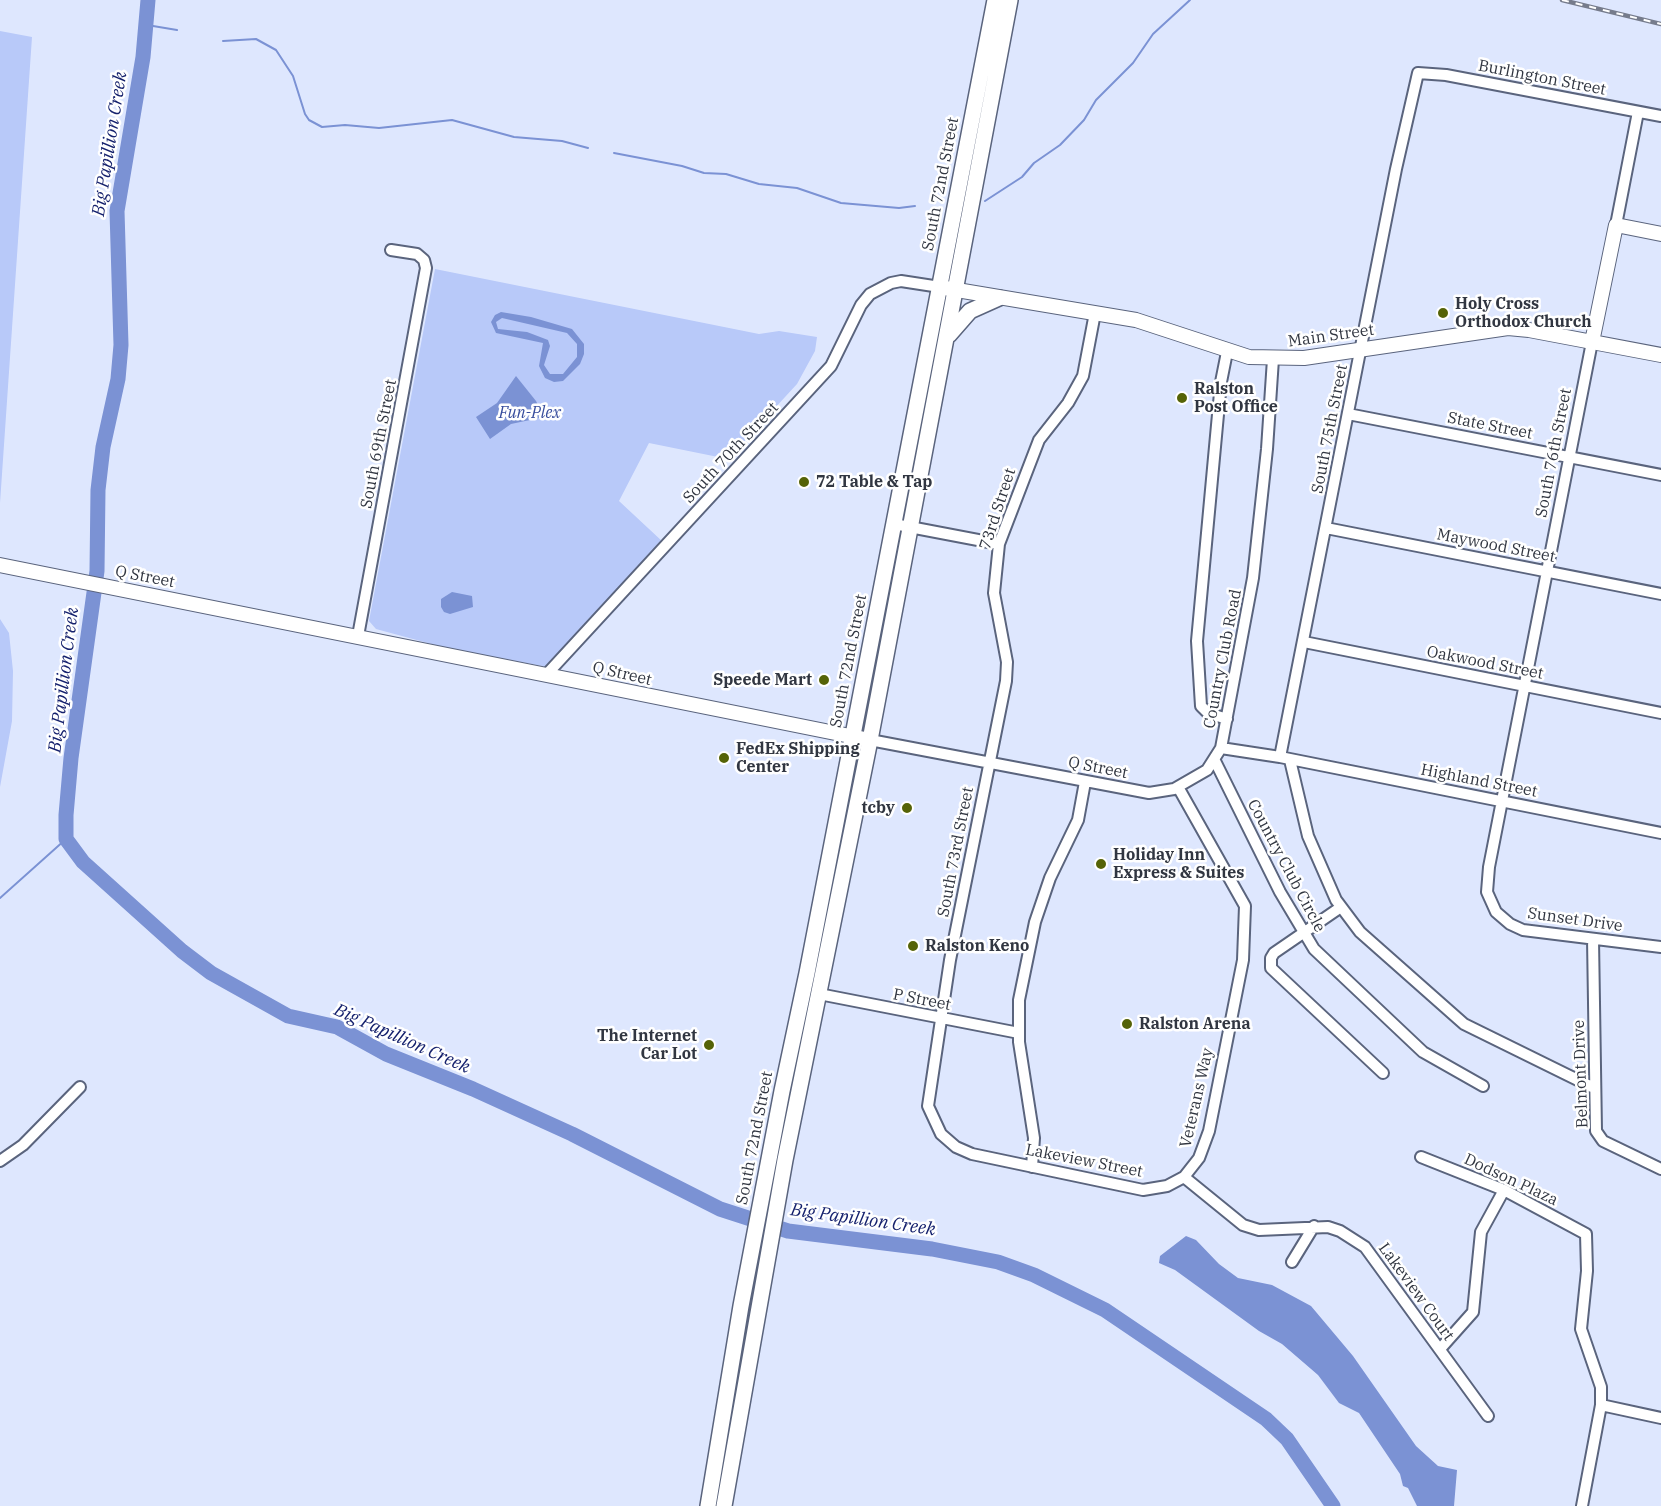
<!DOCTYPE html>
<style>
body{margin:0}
canvas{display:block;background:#dee7fe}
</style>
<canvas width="1661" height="1506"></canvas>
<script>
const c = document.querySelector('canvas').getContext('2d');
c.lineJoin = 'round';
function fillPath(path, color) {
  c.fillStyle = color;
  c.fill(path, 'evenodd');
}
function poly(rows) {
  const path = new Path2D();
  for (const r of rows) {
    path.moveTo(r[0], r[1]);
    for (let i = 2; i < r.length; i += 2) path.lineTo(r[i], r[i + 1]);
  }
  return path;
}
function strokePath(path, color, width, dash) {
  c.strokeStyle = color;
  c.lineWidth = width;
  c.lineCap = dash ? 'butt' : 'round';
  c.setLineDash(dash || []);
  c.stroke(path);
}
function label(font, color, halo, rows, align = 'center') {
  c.font = font + ' "IBM Plex Serif",serif';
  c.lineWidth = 5;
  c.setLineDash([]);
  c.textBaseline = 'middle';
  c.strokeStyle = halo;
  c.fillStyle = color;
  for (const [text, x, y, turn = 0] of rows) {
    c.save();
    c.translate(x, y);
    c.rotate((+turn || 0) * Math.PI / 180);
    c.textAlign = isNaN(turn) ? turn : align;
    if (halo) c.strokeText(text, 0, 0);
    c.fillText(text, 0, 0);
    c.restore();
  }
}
const green = poly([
 [0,31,32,37,0,503],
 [435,269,759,334,779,331,817,337,815,351,797,384,728,459,649,443,619,501,663,542,548,667,450,649,376,629,369,621],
 [0,619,9,633,13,671,12,721,0,787]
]);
const water = poly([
 [501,312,531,317,572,329,584,344,584,354,580,364,563,381,554,382,545,378,539,366,543,343,496,333,491,322,495,315],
 [502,318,567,333,577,344,577,357,563,374,550,374,544,365,550,346,548,340,527,332,498,329,496,322],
 [516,376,536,401,544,417,511,424,490,439,476,417,497,403],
 [452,592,472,596,473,607,450,614,444,612,441,607,441,599],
 [1186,1236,1196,1240,1219,1264,1238,1278,1272,1285,1311,1306,1353,1356,1416,1446,1438,1466,1457,1470,1454,1506,1417,1506,1408,1488,1403,1486,1400,1474,1359,1413,1339,1403,1318,1375,1282,1344,1259,1331,1175,1270,1159,1263,1160,1256]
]);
const stream = poly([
 [147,25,177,30],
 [223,41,256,39,276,50,293,76,305,114,309,120,322,127,345,125,379,128,452,120,514,137,562,141,588,148],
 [614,153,682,166,704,173,726,174,759,184,797,188,841,203,899,208,915,206],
 [985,201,1022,177,1034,163,1060,145,1084,120,1096,100,1133,63,1153,34,1190,0],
 [0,898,66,839]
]);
const river = poly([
 [148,0,143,57,117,211,121,345,118,379,103,447,98,490,97,571,71,758,66,815,66,839,83,862,182,951,211,973,288,1016,337,1027,386,1054,473,1089,572,1134,720,1209,788,1231,932,1249,998,1262,1034,1275,1105,1310,1266,1419,1287,1439,1333,1506]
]);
const street = poly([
 [1616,225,1638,112],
 [1095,313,1083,376,1068,403,1039,440,999,544,994,593,1007,662,1006,681,950,960,928,1106,941,1134,956,1147,972,1154,1143,1190,1167,1186,1184,1177,1199,1158,1209,1131,1243,960,1245,906,1178,787],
 [1592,342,1489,867,1487,892,1496,912,1510,924,1523,930,1661,947],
 [1348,414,1661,475],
 [894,524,999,544],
 [1326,528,1661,594],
 [358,636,426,268,424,260,417,254,391,250],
 [1304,642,1661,713],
 [547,674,831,366,861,305,870,294,891,283,901,281,940,287],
 [1227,719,1208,713,1201,706,1197,641,1221,382,1227,352],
 [870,740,1149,793,1174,789,1207,770,1221,748,1253,578,1267,449,1273,359],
 [1221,748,1280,757,1661,833],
 [1280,757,1396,169,1418,73,1446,75,1661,116],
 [1290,760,1308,836,1336,900,1360,932,1464,1024,1594,1088],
 [1215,761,1280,892,1314,949,1423,1052,1483,1086],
 [1341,907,1274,953,1271,958,1271,968,1383,1073],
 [1593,939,1596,1131,1603,1141,1661,1169],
 [819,994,1019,1033],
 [1421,1157,1504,1190,1586,1234,1587,1271,1581,1329,1601,1387,1601,1405,1582,1506],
 [0,1161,23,1145,80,1087],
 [1032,1167,1034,1138,1019,1042,1019,1000,1035,922,1050,878,1078,820,1085,782],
 [1184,1177,1243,1225,1259,1230,1328,1227,1340,1231,1365,1247,1488,1416],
 [1292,1262,1314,1226],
 [1440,1349,1473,1312,1481,1232,1504,1190],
 [1601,1405,1661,1418]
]);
const secondary = poly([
 [945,288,1136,320,1249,357,1304,358,1508,328,1529,330,1661,355],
 [1592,342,1616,225,1661,234],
 [0,565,870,740]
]);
const primary = poly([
 [949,335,970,311,999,298],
 [708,1506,741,1306,782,1091,807,973,995,0],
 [724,1506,785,1160,870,740,1010,0]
]);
const rail = poly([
 [1562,0,1661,24]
]);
const markers = [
 [1443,313,6,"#556307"],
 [1182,398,6,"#556307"],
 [804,482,6,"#556307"],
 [824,680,6,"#556307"],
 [724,758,6,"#556307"],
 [907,808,6,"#556307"],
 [1101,864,6,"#556307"],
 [913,946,6,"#556307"],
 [1127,1024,6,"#556307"],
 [709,1045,6,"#556307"]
];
const streetNames = [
 ["Burlington Street",1542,78,11],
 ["South 72nd Street",941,184,-79],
 ["Main Street",1331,336,-8],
 ["State Street",1490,426,11],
 ["South 75th Street",1330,429,-79],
 ["South 69th Street",379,444,-79],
 ["South 70th Street",731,453,-47],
 ["South 76th Street",1554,453,-79],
 ["73rd Street",998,509,-72],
 ["Maywood Street",1496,546,11],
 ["Q Street",145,577,11],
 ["Country Club Road",1223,659,-79],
 ["South 72nd Street",849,661,-79],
 ["Oakwood Street",1485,663,11],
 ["Q Street",622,674,13],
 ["Q Street",1098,768,11],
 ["Highland Street",1479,781,11],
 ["South 73rd Street",956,852,-79],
 ["Country Club Circle",1286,866,62],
 ["Sunset Drive",1575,920,8],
 ["P Street",922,1000,11],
 ["Belmont Drive",1581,1074,-92],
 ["Veterans Way",1197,1098,-77],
 ["South 72nd Street",755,1138,-79],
 ["Lakeview Street",1084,1161,11],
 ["Dodson Plaza",1511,1180,25],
 ["Lakeview Court",1416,1292,54]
];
const poiNames = [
 ["Holy Cross",1455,304],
 ["Orthodox Church",1455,322],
 ["Ralston",1194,389],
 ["Post Office",1194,407],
 ["72 Table & Tap",816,482],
 ["Speede Mart",812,680,"right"],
 ["FedEx Shipping",736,749],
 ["Center",736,767],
 ["tcby",895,808,"right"],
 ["Holiday Inn",1113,855],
 ["Express & Suites",1113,873],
 ["Ralston Keno",925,946],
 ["Ralston Arena",1139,1024],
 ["The Internet",697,1036,"right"],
 ["Car Lot",697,1054,"right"]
];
const parkNames = [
 ["Fun-Plex",530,413]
];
const waterNames = [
 ["Big Papillion Creek",110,144,-81],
 ["Big Papillion Creek",64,680,-83],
 ["Big Papillion Creek",402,1039,24],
 ["Big Papillion Creek",863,1220,8]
];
fillPath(green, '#b8c9f9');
fillPath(water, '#7b92d4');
strokePath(stream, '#7b92d4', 2);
strokePath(river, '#7b92d4', 15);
strokePath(street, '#5a647d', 14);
strokePath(secondary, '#5a647d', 16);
strokePath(primary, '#5a647d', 18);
strokePath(street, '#fff', 10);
strokePath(secondary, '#fff', 14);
strokePath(primary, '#fff', 15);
strokePath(rail, '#767c8c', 4.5);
strokePath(rail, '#fff', 2, [7]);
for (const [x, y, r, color] of markers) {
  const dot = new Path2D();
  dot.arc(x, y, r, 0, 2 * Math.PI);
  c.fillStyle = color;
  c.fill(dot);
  strokePath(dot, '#fff', 2);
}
label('16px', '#313641', '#fff', streetNames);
label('bold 16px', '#313641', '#fff', poiNames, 'left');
label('italic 16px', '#374d9d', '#fff', parkNames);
label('italic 18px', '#15216d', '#fff', waterNames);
</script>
